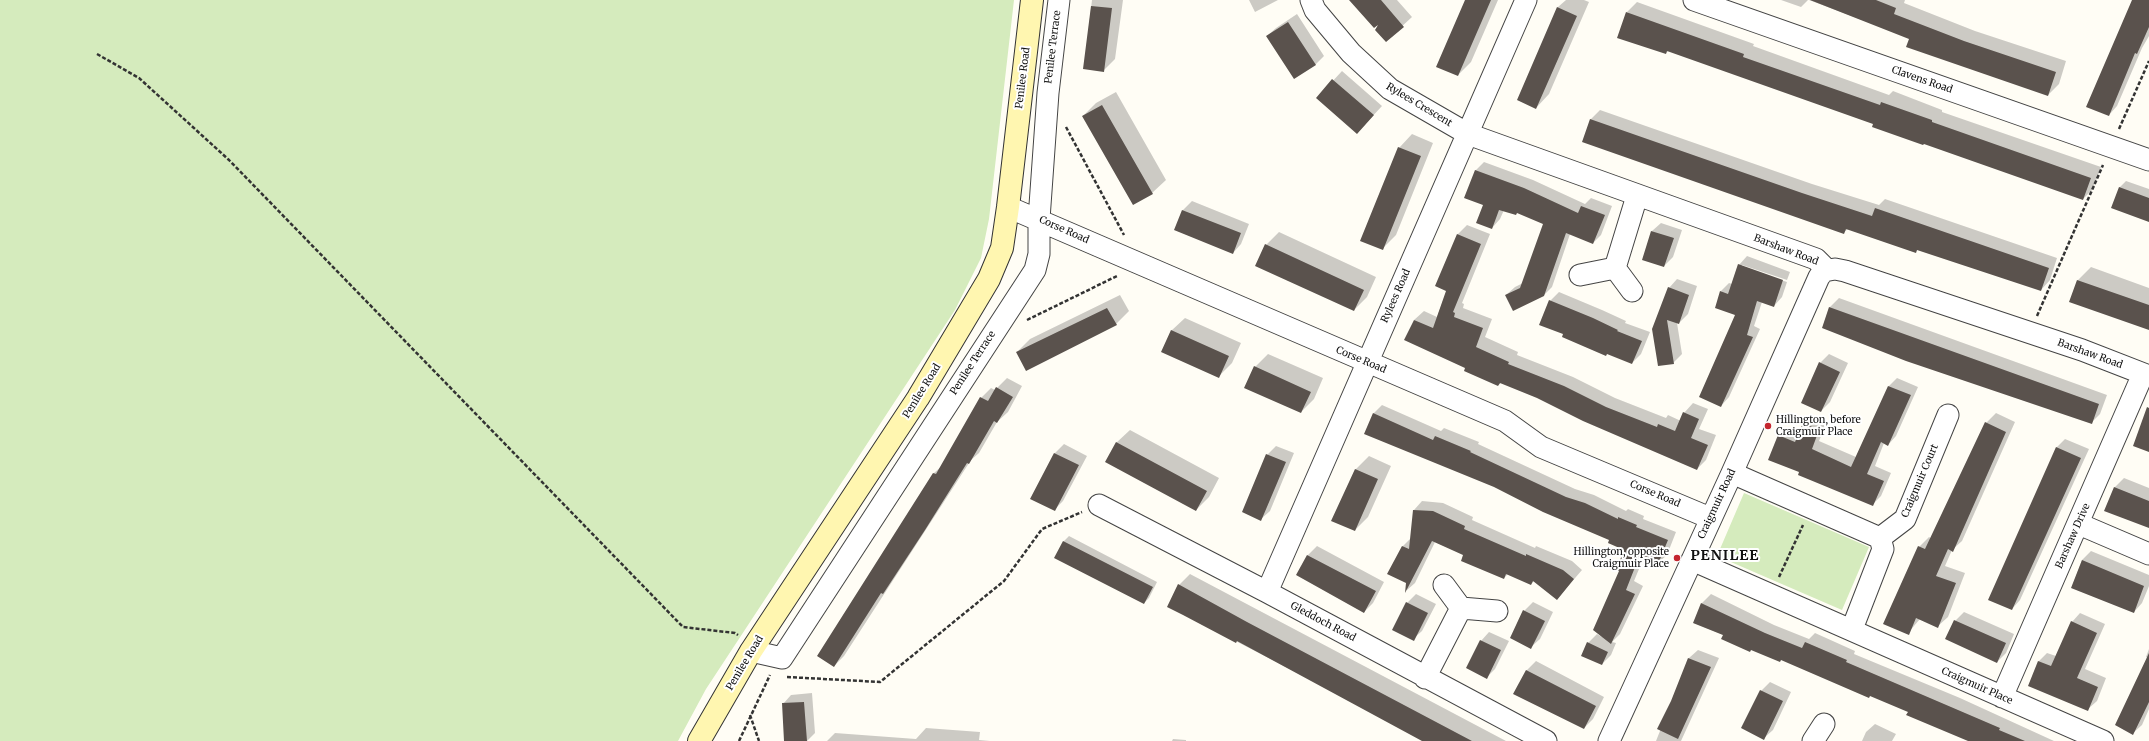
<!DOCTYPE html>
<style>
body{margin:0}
canvas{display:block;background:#fffdf5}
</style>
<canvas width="2149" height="741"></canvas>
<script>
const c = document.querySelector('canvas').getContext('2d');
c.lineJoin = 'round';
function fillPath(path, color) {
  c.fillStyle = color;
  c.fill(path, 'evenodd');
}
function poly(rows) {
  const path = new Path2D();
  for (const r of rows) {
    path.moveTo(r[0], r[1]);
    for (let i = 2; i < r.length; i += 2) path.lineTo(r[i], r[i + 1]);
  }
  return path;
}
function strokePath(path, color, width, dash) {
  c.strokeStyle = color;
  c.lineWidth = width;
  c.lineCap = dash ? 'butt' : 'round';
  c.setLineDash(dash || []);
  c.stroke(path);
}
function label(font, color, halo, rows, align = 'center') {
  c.font = font + ' Merriweather,serif';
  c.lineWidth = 4;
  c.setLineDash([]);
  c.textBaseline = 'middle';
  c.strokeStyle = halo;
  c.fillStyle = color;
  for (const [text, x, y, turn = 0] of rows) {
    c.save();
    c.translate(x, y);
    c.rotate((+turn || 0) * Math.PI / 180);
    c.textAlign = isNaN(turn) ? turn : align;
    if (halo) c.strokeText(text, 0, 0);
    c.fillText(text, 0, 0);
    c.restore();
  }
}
const green = poly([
 [0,0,1014,0,989,219,981,258,955,310,706,689,678,741,0,741],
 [1744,493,1869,547,1842,610,1717,556]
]);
const shadow = poly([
 [1092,0,1123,0,1115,59,1103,71,1084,68],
 [1249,0,1278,0,1255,12],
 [1356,0,1397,0,1412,17,1386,41,1382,22],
 [1466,0,1498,0,1471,62,1458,75],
 [1566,0,1584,0,1589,2,1549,94,1536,108,1518,100,1558,7],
 [1781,0,1808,0,1801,7],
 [1809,0,1905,0,1904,3,1975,31,2066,61,2059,84,2048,95,1910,38],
 [2133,0,2149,0,2149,36,2142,48,2117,106,2109,115],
 [1637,2,1754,44,1753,46,1889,95,1893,91,1942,110,1942,112,2101,167,2093,189,2083,199,1669,50,1666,53,1627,12],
 [1297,14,1324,56,1315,65,1267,36,1276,28],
 [1342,71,1382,106,1357,133,1317,98],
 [1116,92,1166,180,1152,193,1083,116,1096,103],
 [1600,110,1812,184,1879,205,1885,199,2057,258,2050,280,2041,290,1918,249,1915,252,1848,229,1844,232,1584,141,1591,119],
 [1412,134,1433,143,1396,235,1382,249,1399,148],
 [1484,162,1533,180,1585,204,1591,198,1612,206,1601,235,1593,243,1570,234,1552,287,1543,296,1506,295,1515,287,1523,283,1544,224,1518,212,1504,210,1500,219,1492,228,1475,171],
 [2126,181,2149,189,2149,221,2119,188],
 [1192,201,1249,224,1241,244,1233,253,1175,230,1183,210],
 [1661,223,1682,230,1673,257,1664,266,1652,231],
 [1467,225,1490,234,1462,303,1464,304,1463,308,1492,319,1485,337,1518,352,1517,355,1573,377,1615,398,1666,418,1668,415,1681,421,1684,413,1693,403,1708,409,1699,429,1716,435,1706,460,1697,469,1538,397,1501,383,1498,385,1467,367,1414,320,1424,311,1437,317,1447,290,1437,286,1458,234],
 [1279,232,1376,277,1367,297,1354,310,1266,245],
 [1747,256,1790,272,1787,280,1742,265,1742,267,1787,282,1782,297,1774,306,1762,302,1754,326,1760,329,1729,397,1721,406,1736,314,1721,291,1729,283,1732,284,1739,265],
 [2091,267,2149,288,2149,329,2071,302,2078,280],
 [1677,279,1697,286,1688,314,1679,323,1677,323,1682,354,1673,363,1659,365,1669,288],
 [1559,292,1602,310,1626,321,1625,323,1650,332,1641,354,1632,363,1565,334,1550,301],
 [1120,295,1129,311,1116,324,1017,352,1030,339],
 [1839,298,2107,395,2100,414,2091,423,1823,328,1830,307],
 [1185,318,1241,343,1232,363,1219,376,1171,331],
 [1268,354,1323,378,1314,399,1301,412,1255,367],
 [1829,354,1848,363,1830,402,1821,411,1820,363],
 [1007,378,1022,386,1008,412,997,422,979,453,971,460,844,656,834,666,818,656,934,473,943,465,981,398,991,388,995,390],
 [1897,378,1918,387,1896,436,1888,445,1884,443,1875,466,1891,473,1881,496,1873,504,1801,472,1779,435,1787,427,1800,432,1804,424,1812,416,1827,422,1819,441,1856,457,1889,386],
 [1382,405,1441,431,1444,428,1479,442,1478,444,1575,489,1594,495,1626,511,1628,509,1644,516,1643,519,1676,532,1667,555,1658,563,1644,557,1634,581,1643,586,1620,634,1612,642,1616,643,1611,655,1602,664,1588,643,1597,634,1602,637,1625,550,1611,539,1527,500,1366,433,1374,413],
 [1996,413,2015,422,1962,541,1952,550,1945,566,1965,573,1948,617,1938,626,1920,619,1908,633,1919,547,1929,537,1932,539,1986,423],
 [1130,430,1219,478,1209,497,1196,510,1116,443],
 [2065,439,2089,449,2020,600,2012,609,2056,448],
 [1064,444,1087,456,1063,501,1054,510,1031,498,1055,453],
 [1276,446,1294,453,1270,511,1261,519,1267,455],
 [1369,456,1391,466,1368,517,1355,530,1333,520,1356,469],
 [2124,478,2149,488,2149,527,2106,511,2115,487],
 [1422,501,1443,503,1473,517,1472,520,1535,548,1536,546,1572,561,1582,570,1557,599,1535,580,1531,584,1508,574,1504,578,1465,555,1435,542,1415,583,1407,590,1403,546,1411,538,1414,510],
 [1069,536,1157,582,1149,598,1144,603,1056,558,1064,541],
 [1317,546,1384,582,1373,603,1364,612,1298,575,1308,555],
 [2091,551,2149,575,2149,586,2142,603,2134,612,2072,587,2082,560],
 [1190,574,1506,741,1425,741,1365,708,1168,606,1179,585],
 [1416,594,1436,604,1422,631,1413,639,1407,603],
 [1711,594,1774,625,1809,639,1815,633,1855,651,1854,654,1960,698,2054,741,1971,741,1909,711,1694,623,1702,603],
 [1533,602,1553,612,1540,639,1531,647,1524,611],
 [1964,612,2014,634,2006,653,1997,662,1955,621],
 [2080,613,2105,624,2085,669,2106,678,2097,701,2088,709,2038,662,2047,653,2056,656,2072,622],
 [1489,632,1509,641,1495,669,1487,677,1481,641],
 [2149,649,2149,709,2142,725,2133,733,2148,658,2146,657],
 [1698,650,1719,658,1681,741,1656,741,1689,658],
 [1536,661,1604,697,1593,719,1584,728,1515,694,1527,670],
 [1770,682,1791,692,1773,730,1764,738,1761,691],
 [812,693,815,733,807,741,785,741,783,704,791,695],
 [1875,724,1896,734,1892,741,1862,741,1866,732],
 [926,728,980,732,979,740,990,741,827,741,835,733,916,739],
 [1173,739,1186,740,1186,741,1172,741]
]);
const building = poly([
 [1349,0,1381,0,1404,27,1386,42,1375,30,1378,25,1374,28],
 [1465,0,1491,0,1458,76,1436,67],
 [1810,0,1876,0,1896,8,1894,14,1964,41,2056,72,2048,96,1906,47,1909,39],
 [2132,0,2149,0,2149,27,2137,54,2135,53,2109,116,2086,107],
 [1091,6,1112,8,1104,72,1083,69],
 [1557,7,1577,16,1536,109,1517,100],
 [1626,12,1744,54,1743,57,1880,105,1881,102,1932,120,1932,122,2091,178,2083,200,1924,144,1923,145,1872,127,1873,124,1667,51,1666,54,1617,38],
 [1288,22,1316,65,1294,79,1266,36],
 [1332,79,1374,115,1357,134,1316,98],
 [1102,105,1153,194,1133,205,1082,116],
 [1590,119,1802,193,1872,216,1875,208,2049,268,2041,291,1917,250,1916,253,1846,229,1844,234,1582,142],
 [1398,147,1421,156,1383,250,1360,241],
 [1475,170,1524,188,1578,213,1581,206,1605,215,1593,244,1566,233,1544,296,1513,311,1505,295,1520,288,1543,224,1517,213,1516,215,1499,210,1492,229,1476,223,1483,205,1464,198],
 [2119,187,2149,198,2149,222,2111,208],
 [1182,210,1241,233,1233,254,1174,230],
 [1651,231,1674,238,1664,267,1642,260],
 [1457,234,1481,244,1453,312,1455,313,1454,317,1483,328,1476,347,1509,362,1508,364,1564,386,1606,407,1657,427,1658,424,1675,431,1683,412,1699,419,1691,438,1708,445,1697,470,1583,421,1537,398,1500,383,1498,386,1464,371,1465,368,1404,340,1414,320,1433,328,1446,291,1435,286],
 [1265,244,1364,290,1354,311,1255,266],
 [1738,264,1783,280,1774,307,1757,301,1747,335,1753,337,1721,407,1699,397,1735,315,1715,308,1720,291,1728,294],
 [2077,280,2149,305,2149,330,2069,302],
 [1668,287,1689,295,1679,324,1667,320,1674,364,1658,366,1652,329],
 [1549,300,1593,318,1618,330,1617,331,1642,341,1632,364,1607,354,1606,356,1562,337,1563,334,1539,325],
 [1829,307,2099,404,2092,424,1906,361,1822,328],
 [1107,308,1117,325,1026,371,1016,352],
 [1171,330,1229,356,1219,378,1161,352],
 [1819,362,1840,372,1821,412,1801,403],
 [1254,366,1311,392,1301,413,1244,388],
 [1888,386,1911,395,1888,446,1881,442,1867,474,1884,481,1873,506,1815,482,1798,475,1799,472,1768,460,1778,435,1795,442,1803,423,1819,430,1812,449,1851,467],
 [996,387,1013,397,997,423,994,421,969,464,967,463,925,530,883,594,881,593,834,667,817,656,933,473,936,474,980,397,988,401],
 [2147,407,2149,408,2149,452,2133,446],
 [1373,413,1433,440,1435,436,1471,451,1470,452,1566,497,1585,503,1618,519,1618,517,1637,525,1636,527,1668,540,1658,564,1639,557,1626,590,1635,594,1611,644,1593,630,1619,571,1616,570,1624,550,1608,543,1609,540,1543,512,1494,487,1364,434],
 [1985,422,2006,432,1953,552,1948,549,1936,576,1956,583,1938,628,1916,618,1909,635,1883,624,1918,546,1925,549],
 [1116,442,1207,491,1196,511,1105,462],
 [2056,447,2081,458,2012,610,1988,600],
 [1054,453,1079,465,1055,511,1030,499],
 [1266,454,1286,462,1261,521,1242,512],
 [1355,469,1378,479,1355,531,1331,521],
 [2114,487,2149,501,2149,528,2104,511],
 [1413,510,1433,511,1465,526,1464,529,1526,556,1526,554,1563,570,1574,579,1557,600,1533,581,1531,585,1506,574,1504,579,1461,561,1463,555,1432,541,1405,593,1406,583,1387,574,1402,546,1409,549],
 [1063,541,1153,587,1144,604,1054,558],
 [1307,555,1376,591,1364,613,1296,575],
 [2082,560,2144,586,2134,613,2071,588],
 [1178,584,1247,622,1472,741,1422,741,1237,641,1236,643,1183,615,1167,607],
 [1406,602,1428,613,1414,641,1392,630],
 [1701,603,1765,633,1802,648,1805,642,1847,660,1846,662,2000,728,1999,730,2025,741,1968,741,1906,715,1908,712,1870,696,1869,698,1781,660,1780,662,1751,650,1750,652,1721,639,1723,635,1693,623],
 [1523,610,1545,621,1531,649,1510,638],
 [1954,620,2006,643,1997,663,1945,639],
 [2071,621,2097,633,2077,678,2098,687,2088,711,2028,686,2038,661,2051,666],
 [1480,640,1501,650,1487,679,1466,668],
 [1587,642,1608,652,1602,665,1581,656],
 [2149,653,2149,702,2133,735,2115,725],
 [1688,658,1711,667,1678,739,1657,729,1671,701],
 [1526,670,1596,706,1584,729,1513,694],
 [1760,690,1783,701,1764,740,1741,728],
 [804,702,807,741,784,741,782,703]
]);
const path = poly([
 [97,54,139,78,229,160,683,627,735,633,738,635],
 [1066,127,1124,235],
 [2119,129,2149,61],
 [2037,316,2103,165],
 [1027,320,1117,276],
 [1779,577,1803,525],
 [787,677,880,682,1004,581,1042,529,1082,512],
 [750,715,759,741],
 [739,741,770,675]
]);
const street = poly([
 [1311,0,1315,10,1351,53,1390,89,1468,134,1816,259,1827,270],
 [1694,0,2149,160],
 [1008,207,1505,421,1541,447,1710,518],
 [1615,268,1637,196],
 [1580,275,1615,268,1632,291],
 [1732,473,1880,538,1883,549,1852,629],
 [1099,505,1267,592,1546,741],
 [2079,524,2149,554],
 [1880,538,1905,519,1948,415],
 [1692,560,2103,741],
 [1444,585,1461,608,1497,611],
 [1267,592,1526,0],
 [751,651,782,658,1035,270,1039,254,1039,219,1048,93,1059,0],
 [1425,678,1461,608],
 [2002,697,2143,374],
 [1609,741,1732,473,1819,277,1824,271,1835,269,1845,271,2082,350,2149,376],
 [1813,741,1824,724]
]);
const secondary = poly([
 [699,741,751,651,918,398,989,279,1002,248,1008,207,1032,0]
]);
const markers = [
 [1768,426,4,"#c4262e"],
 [1677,558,4,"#c4262e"]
];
const streetNames = [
 ["Penilee Terrace",1053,47,-83],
 ["Penilee Road",1023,78,-83],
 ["Clavens Road",1922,80,19],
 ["Rylees Crescent",1419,105,31],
 ["Corse Road",1064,230,24],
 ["Barshaw Road",1786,250,21],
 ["Rylees Road",1396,296,-66],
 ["Barshaw Road",2090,354,20],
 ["Corse Road",1361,360,23],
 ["Penilee Terrace",973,363,-57],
 ["Penilee Road",922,391,-58],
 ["Craigmuir Court",1920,481,-67],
 ["Corse Road",1655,494,23],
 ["Craigmuir Road",1717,504,-65],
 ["Barshaw Drive",2073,536,-66],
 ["Gleddoch Road",1323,622,28],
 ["Penilee Road",745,663,-59],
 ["Craigmuir Place",1977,686,24]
];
const poiNames = [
 ["Hillington, before",1776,420],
 ["Craigmuir Place",1776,432],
 ["Hillington, opposite",1669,552,"right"],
 ["Craigmuir Place",1669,564,"right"]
];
const districtNames = [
 ["PENILEE",1725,556]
];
fillPath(green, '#d5ebbd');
fillPath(shadow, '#0003');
fillPath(building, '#5a524d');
strokePath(street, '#444', 23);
strokePath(secondary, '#333', 24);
strokePath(path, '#333', 2.5, [4, 2]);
strokePath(street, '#fff', 21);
strokePath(secondary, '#fff6b0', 22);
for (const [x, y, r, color] of markers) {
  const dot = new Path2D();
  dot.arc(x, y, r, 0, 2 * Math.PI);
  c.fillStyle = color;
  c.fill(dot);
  strokePath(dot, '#fff', 1.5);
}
label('10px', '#111', '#fff', streetNames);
label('10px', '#111', '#fff', poiNames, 'left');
c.letterSpacing = '1px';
label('bold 14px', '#111', '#fff', districtNames);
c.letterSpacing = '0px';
</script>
